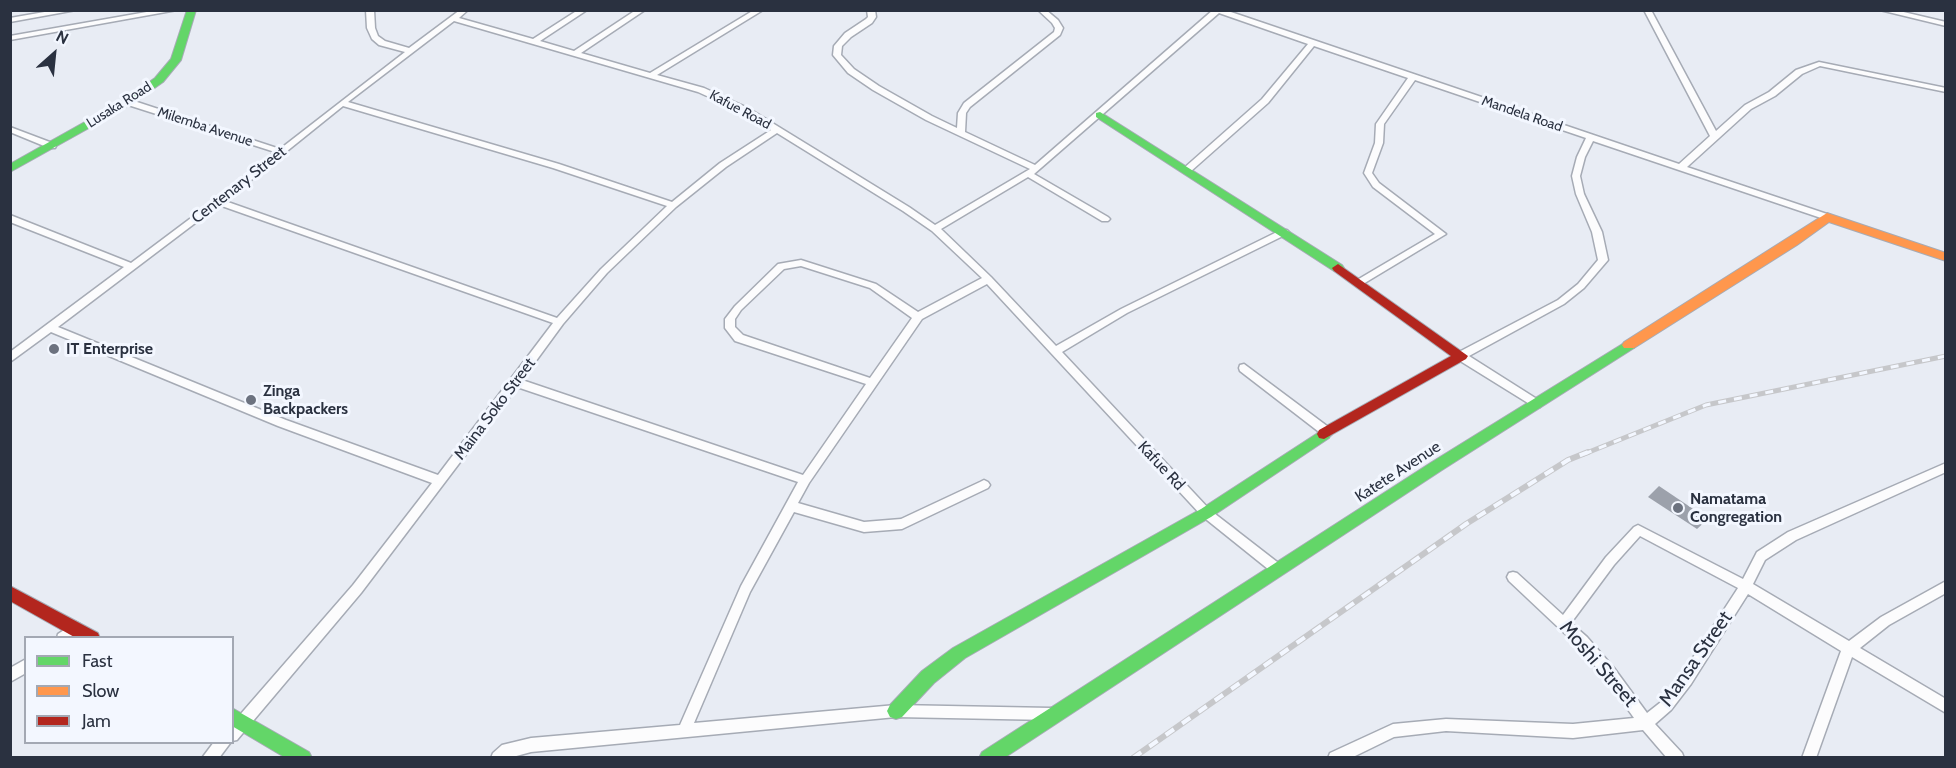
<!DOCTYPE html>
<style>
body{margin:0}
#map{position:relative;width:1956px;height:768px;overflow:hidden;background:#e8ecf4;font-family:Cabin,sans-serif}
canvas{display:block}
.frame{position:absolute;inset:0;border:12px solid #2a3140;pointer-events:none}
.legend{position:absolute;left:24px;top:636px;width:210px;height:108px;box-sizing:border-box;background:#f3f7ff;border:2px solid #a3a8b3;margin:0;padding:8px 10px;list-style:none;font-size:18px;color:#2a3140}
.legend li{display:flex;align-items:center;gap:12px;height:30px}
.legend b{width:30px;border:2px solid #a3a8b3}
.north{position:absolute;left:24px;top:24px;width:60px;height:60px;-webkit-text-stroke:4px #f3f7ff;paint-order:stroke;rotate:27deg;font-size:16px;font-weight:700;line-height:24px;text-align:center;color:#2a3140}
.north::after{content:'';display:block;margin:auto;width:21px;height:27px;background:#2a3140;clip-path:polygon(50% 0,100% 100%,50% 72%,0 100%)}
</style>
<div id="map">
<canvas width="1956" height="768"></canvas>
<div class="frame"></div>
<ul class="legend">
<li><b style="height:8px;background:#63d668"></b>Fast</li>
<li><b style="height:8px;background:#ff974d"></b>Slow</li>
<li><b style="height:8px;background:#b3261e"></b>Jam</li>
</ul>
<div class="north">N</div>
</div>
<script>
const c = document.querySelector('canvas').getContext('2d');
c.lineJoin = 'round';
function fillPath(path, color) {
  c.fillStyle = color;
  c.fill(path, 'evenodd');
}
function poly(rows) {
  const path = new Path2D();
  for (const r of rows) {
    path.moveTo(r[0], r[1]);
    for (let i = 2; i < r.length; i += 2) path.lineTo(r[i], r[i + 1]);
  }
  return path;
}
function strokePath(path, color, width, dash) {
  c.strokeStyle = color;
  c.lineWidth = width;
  c.lineCap = dash ? 'butt' : 'round';
  c.setLineDash(dash || []);
  c.stroke(path);
}
function label(font, color, halo, rows, align = 'center') {
  c.font = font + ' Cabin,sans-serif';
  c.lineWidth = 6;
  c.setLineDash([]);
  c.textBaseline = 'middle';
  c.strokeStyle = halo;
  c.fillStyle = color;
  for (const [text, x, y, turn = 0] of rows) {
    c.save();
    c.translate(x, y);
    c.rotate((+turn || 0) * Math.PI / 180);
    c.textAlign = isNaN(turn) ? turn : align;
    if (halo) c.strokeText(text, 0, 0);
    c.fillText(text, 0, 0);
    c.restore();
  }
}
const building = poly([
 [1659,486,1708,519,1697,529,1648,497]
]);
const street = poly([
 [56,10,76,10,10,22,10,18,56,10],
 [158,10,177,10,10,40,10,36,158,10],
 [366,10,374,10,375,28,378,36,385,41,409,48,460,10,468,10,459,18,533,39,578,10,587,10,540,41,574,51,636,10,645,10,581,53,650,73,754,10,763,10,657,75,704,88,748,108,909,207,935,225,1030,169,926,120,873,90,848,73,833,55,834,46,845,33,866,19,868,17,867,10,875,10,876,17,872,23,851,37,842,46,841,55,854,69,879,86,932,116,957,128,958,113,964,103,1054,32,1055,28,1052,23,1038,10,1046,10,1058,20,1063,28,1060,35,970,107,966,113,965,132,1035,165,1213,10,1225,10,1679,164,1710,136,1644,10,1651,10,1716,131,1745,105,1769,92,1796,70,1819,62,1946,88,1946,92,1820,66,1802,74,1775,96,1751,109,1687,167,1830,215,1832,217,1827,220,1593,141,1585,157,1580,176,1584,194,1602,232,1608,260,1584,288,1564,304,1469,356,1540,401,1541,404,1540,407,1536,408,1457,359,1456,356,1457,353,1558,300,1578,284,1598,260,1592,232,1576,194,1572,176,1577,157,1586,138,1415,80,1384,124,1383,143,1372,173,1379,183,1446,234,1363,284,1357,284,1355,282,1357,280,1435,234,1373,187,1364,173,1375,143,1376,124,1408,78,1314,46,1268,103,1190,172,1184,172,1184,168,1262,99,1308,44,1219,13,1034,174,1108,217,1110,219,1108,221,1102,221,1028,177,941,229,991,277,1056,346,1121,309,1281,230,1287,230,1289,232,1287,234,1127,313,1062,352,1210,510,1281,565,1283,569,1281,573,1277,574,1273,573,1202,516,987,284,922,319,809,483,798,503,864,522,901,519,980,482,984,480,988,482,990,485,988,488,902,529,864,532,794,512,750,592,694,723,896,705,1051,708,1056,709,1058,714,1056,719,1051,720,896,717,531,752,509,758,491,758,493,753,502,745,531,738,680,725,741,586,798,482,517,387,361,593,237,740,232,741,232,724,353,585,432,483,278,426,51,332,10,362,10,352,124,267,10,222,10,215,131,263,215,200,275,152,125,104,125,100,131,100,280,149,405,52,379,45,372,39,367,28,366,10],
 [454,21,698,92,742,112,771,130,720,163,672,202,559,164,348,102,454,21],
 [343,106,553,168,667,206,601,269,557,318,225,201,343,106],
 [777,133,903,211,932,231,982,278,918,312,876,284,801,260,778,264,735,306,725,319,725,328,735,341,866,384,803,475,522,380,563,324,607,273,676,207,726,167,777,133],
 [219,205,553,323,438,475,286,420,58,327,219,205],
 [801,266,870,288,912,318,870,378,743,335,735,327,735,319,741,310,784,269,801,266],
 [1880,10,1895,10,1946,22,1946,26,1880,10],
 [10,127,55,144,56,146,55,148,49,148,10,132,10,127],
 [1244,364,1331,429,1332,432,1331,435,1323,435,1240,371,1239,368,1240,365,1244,364],
 [1946,463,1946,472,1796,540,1765,560,1753,584,1849,641,1881,617,1946,581,1946,593,1889,625,1860,648,1946,699,1946,713,1852,657,1816,758,1802,758,1841,651,1748,594,1691,684,1671,710,1655,724,1682,753,1684,758,1667,758,1643,730,1573,738,1446,731,1394,737,1351,758,1328,758,1330,753,1393,724,1446,719,1573,724,1634,718,1604,676,1577,645,1509,581,1507,577,1509,573,1513,572,1517,573,1563,615,1606,557,1634,527,1638,525,1743,579,1757,552,1788,532,1946,463],
 [1640,536,1738,588,1681,676,1661,702,1647,713,1614,668,1587,637,1571,623,1614,565,1640,536],
 [76,622,80,624,82,628,80,632,73,638,57,638,58,634,76,622],
 [26,659,26,673,10,682,10,668,26,659],
 [214,742,231,742,219,758,202,758,214,742]
]);
const fast = poly([
 [187,10,196,10,181,60,163,82,132,104,10,172,10,164,124,100,155,78,171,59,187,10],
 [1100,112,1342,265,1344,268,1342,271,1334,271,1096,117,1096,113,1100,112],
 [1629,340,1636,345,1634,348,1442,470,1004,758,979,758,982,752,1432,462,1629,340],
 [1324,429,1329,430,1331,434,1329,438,1211,517,965,658,934,683,902,717,896,719,890,717,887,711,890,705,922,671,953,648,1201,509,1324,429],
 [232,708,309,752,312,758,286,758,232,726,232,708]
]);
const slow = poly([
 [1827,213,1946,253,1946,261,1829,222,1797,245,1634,348,1624,348,1622,345,1624,342,1827,213]
]);
const jam = poly([
 [1338,264,1468,356,1466,359,1324,439,1319,438,1317,434,1319,430,1451,356,1334,271,1332,268,1338,264],
 [10,586,98,633,100,638,76,638,10,601,10,586]
]);
const railFar1 = poly([
 [1584,454,1706,405,1946,356]
]);
const rail = poly([
 [1133,758,1466,524,1568,460,1588,452]
]);
const markers = [
 [54,349,6,"#6c727f"],
 [251,400,6,"#6c727f"],
 [1678,508,6,"#6c727f"]
];
const farStreetnames = [
 ["Lusaka Road",119,105,-32],
 ["Kafue Road",740,110,28],
 ["Mandela Road",1522,114,19],
 ["Milemba Avenue",205,127,18]
];
const streetNames = [
 ["Centenary Street",239,185,-38],
 ["Maina Soko Street",495,409,-53],
 ["Kafue Rd",1161,466,47],
 ["Katete Avenue",1398,472,-33]
];
const poiNames = [
 ["IT Enterprise",66,349],
 ["Zinga",263,391],
 ["Backpackers",263,409],
 ["Namatama",1690,499],
 ["Congregation",1690,517]
];
const nearStreetnames = [
 ["Mansa Street",1696,659,-55],
 ["Moshi Street",1598,664,49]
];
fillPath(building, '#9ca1ab');
strokePath(street, '#a6abb5', 3);
strokePath(fast, '#a6abb5', 2);
strokePath(slow, '#a6abb5', 2);
strokePath(jam, '#a6abb5', 2);
fillPath(street, '#fcfcfd');
fillPath(fast, '#63d668');
fillPath(slow, '#ff974d');
fillPath(jam, '#b3261e');
strokePath(railFar1, '#c6c7ca', 5);
strokePath(rail, '#c6c7ca', 6);
strokePath(railFar1, '#f3f7ff', 3, [8]);
strokePath(rail, '#f3f7ff', 4, [10]);
for (const [x, y, r, color] of markers) {
  const dot = new Path2D();
  dot.arc(x, y, r, 0, 2 * Math.PI);
  c.fillStyle = color;
  c.fill(dot);
  strokePath(dot, '#f3f7ff', 2);
}
label('14px', '#2a3140', '#f3f7ff', farStreetnames);
label('16px', '#2a3140', '#f3f7ff', streetNames);
label('bold 16px', '#2a3140', '#f3f7ff', poiNames, 'left');
label('20px', '#2a3140', '#f3f7ff', nearStreetnames);
</script>
